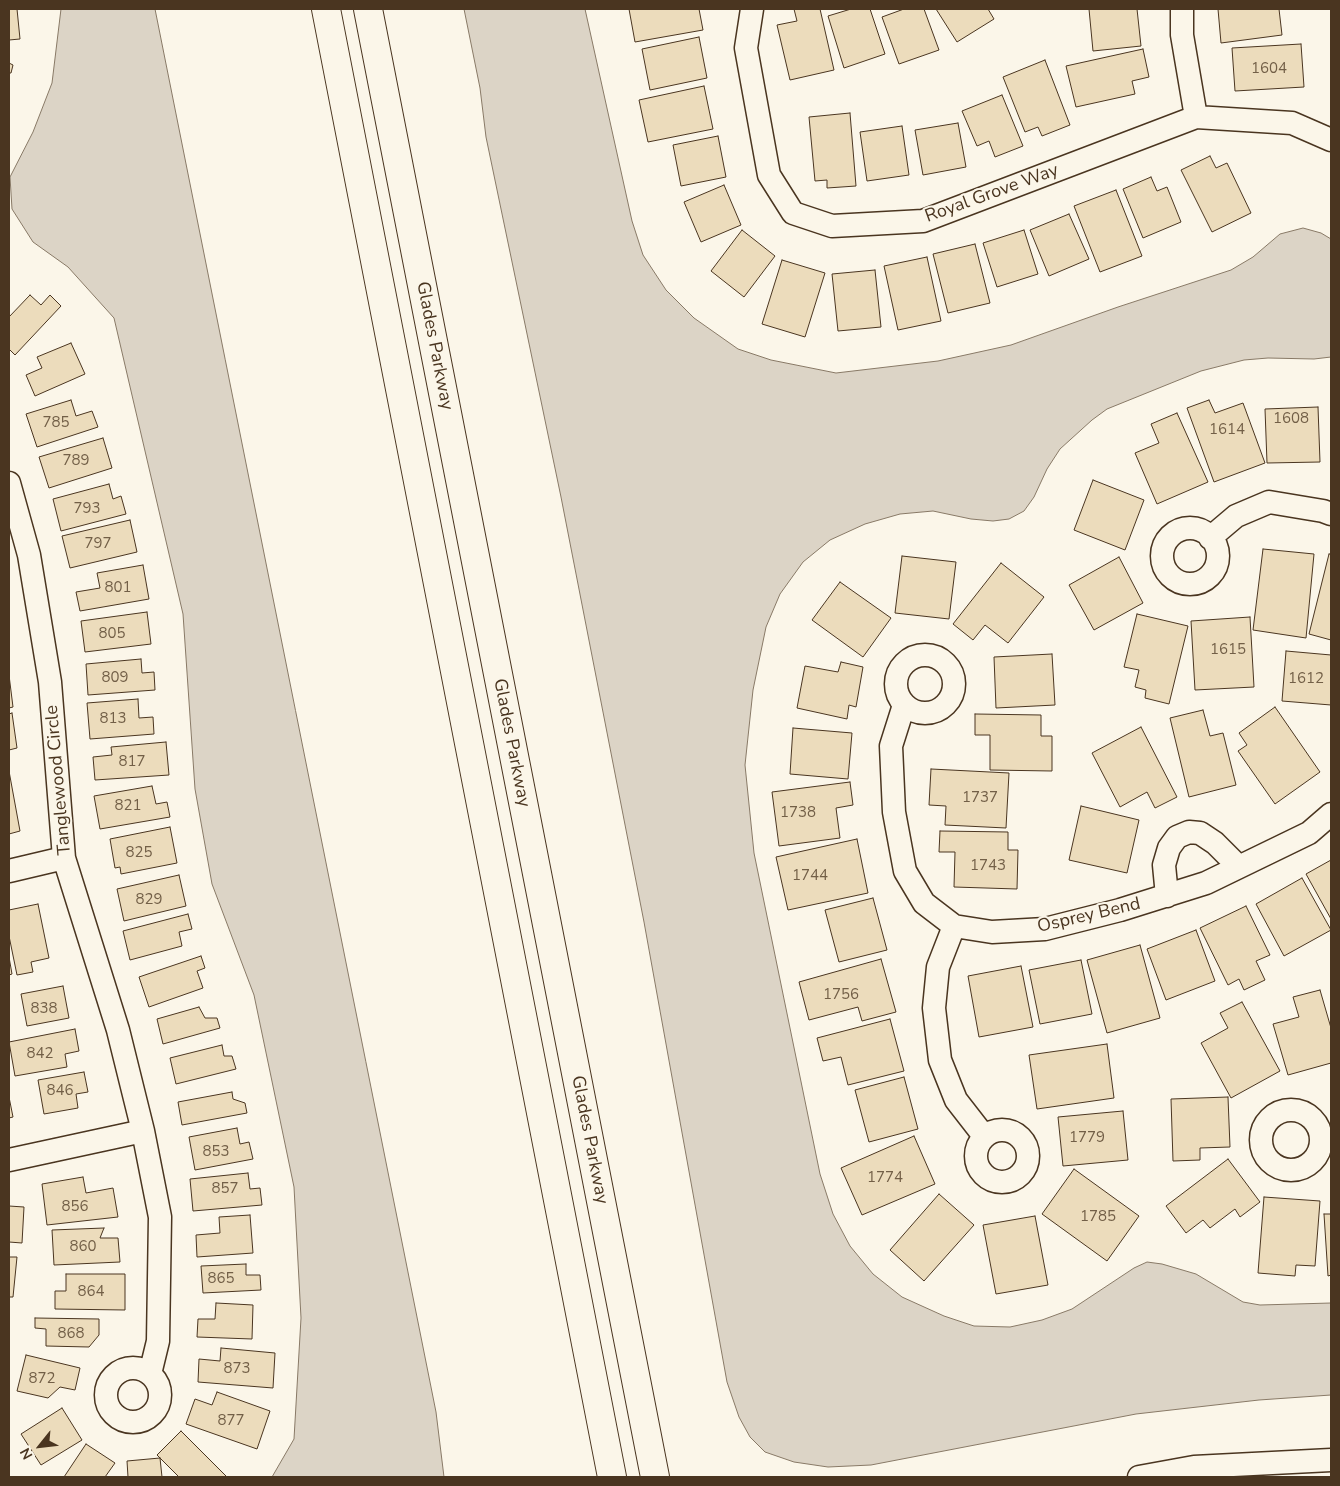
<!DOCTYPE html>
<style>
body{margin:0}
#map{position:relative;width:1340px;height:1486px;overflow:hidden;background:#fbf6e9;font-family:"Nunito Sans",sans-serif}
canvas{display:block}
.frame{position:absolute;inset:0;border:10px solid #4a3520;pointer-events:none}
.north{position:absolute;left:15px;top:1421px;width:50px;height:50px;-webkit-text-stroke:4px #fbf6e9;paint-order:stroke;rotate:241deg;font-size:14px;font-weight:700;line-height:20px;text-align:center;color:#4a3520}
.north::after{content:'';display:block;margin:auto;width:18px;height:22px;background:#4a3520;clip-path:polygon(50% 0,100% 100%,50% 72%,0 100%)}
</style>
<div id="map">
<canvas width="1340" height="1486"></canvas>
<div class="frame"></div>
<div class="north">N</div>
</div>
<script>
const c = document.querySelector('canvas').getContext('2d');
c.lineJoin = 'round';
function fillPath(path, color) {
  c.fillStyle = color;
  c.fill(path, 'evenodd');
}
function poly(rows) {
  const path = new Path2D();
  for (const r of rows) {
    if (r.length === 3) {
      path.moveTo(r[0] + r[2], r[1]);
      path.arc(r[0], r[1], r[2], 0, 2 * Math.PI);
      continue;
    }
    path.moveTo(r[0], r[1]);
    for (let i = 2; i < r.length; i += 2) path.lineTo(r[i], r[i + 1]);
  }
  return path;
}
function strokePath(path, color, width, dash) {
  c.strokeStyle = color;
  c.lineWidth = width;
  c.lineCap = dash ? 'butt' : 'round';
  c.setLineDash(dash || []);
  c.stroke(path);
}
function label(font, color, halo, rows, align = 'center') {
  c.font = font + ' "Nunito Sans",sans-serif';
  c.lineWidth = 4;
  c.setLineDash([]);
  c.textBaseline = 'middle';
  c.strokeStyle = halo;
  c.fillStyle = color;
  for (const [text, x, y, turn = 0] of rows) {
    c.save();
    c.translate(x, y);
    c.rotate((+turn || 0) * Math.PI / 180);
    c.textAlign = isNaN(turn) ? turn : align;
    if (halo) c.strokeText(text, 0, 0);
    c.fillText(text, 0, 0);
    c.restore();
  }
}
const water = poly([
 [61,9,155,9,436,1412,444,1477,272,1477,294,1439,301,1318,294,1187,254,995,212,884,195,789,183,614,114,318,68,267,33,242,12,209,10,177,33,132,52,83,61,9],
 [464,9,585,9,632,221,643,255,666,290,694,318,738,349,771,360,836,373,938,361,1011,345,1118,307,1231,270,1253,257,1280,234,1303,228,1321,233,1331,239,1331,357,1314,359,1268,358,1244,360,1201,371,1107,409,1092,420,1060,449,1047,469,1034,497,1024,511,1009,519,993,521,971,519,933,511,900,514,865,524,830,540,803,562,780,594,766,627,753,690,745,765,754,853,820,1174,833,1214,850,1246,873,1274,902,1297,944,1316,974,1326,1010,1327,1042,1320,1072,1309,1134,1268,1147,1262,1162,1264,1196,1274,1243,1302,1260,1305,1331,1303,1331,1395,1259,1400,1136,1414,871,1465,828,1467,794,1462,765,1452,750,1437,739,1417,727,1382,644,922,561,497,486,137,480,88,464,9]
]);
const building = poly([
 [9,9,17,9,20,39,9,40,9,9],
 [629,9,699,9,703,30,635,42,629,9],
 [794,9,820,9,834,70,790,80,777,25,797,21,794,9],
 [851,9,870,9,885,54,844,68,828,16,851,9],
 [904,9,924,9,939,50,899,64,882,17,904,9],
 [936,9,988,9,994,19,957,42,936,9],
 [1089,9,1137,9,1141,46,1093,51,1089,9],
 [1218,9,1279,9,1282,35,1221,43,1218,9],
 [699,37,707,78,650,90,642,49,699,37],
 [1301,44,1304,87,1235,91,1232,48,1301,44],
 [1143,49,1149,77,1132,81,1135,94,1076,107,1066,66,1143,49],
 [1045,60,1070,125,1042,136,1038,127,1025,132,1003,77,1045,60],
 [9,63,13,65,11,73,9,73,9,63],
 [704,86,713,129,648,142,639,100,704,86],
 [1002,95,1023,146,995,157,989,141,977,146,962,111,1002,95],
 [850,113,856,186,827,188,827,180,815,181,809,117,850,113],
 [958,123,966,167,923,175,915,130,958,123],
 [902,126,909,175,867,181,860,132,902,126],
 [718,136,726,177,681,186,673,145,718,136],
 [1210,156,1216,168,1227,163,1251,213,1212,232,1181,170,1210,156],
 [1151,177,1157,191,1167,187,1181,222,1143,238,1123,189,1151,177],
 [724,185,741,225,701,242,684,202,724,185],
 [1116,190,1142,256,1100,272,1074,206,1116,190],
 [1069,214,1089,259,1049,276,1030,230,1069,214],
 [742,230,775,256,744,297,711,271,742,230],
 [1024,230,1038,274,997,287,983,243,1024,230],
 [975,244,990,303,948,313,933,254,975,244],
 [927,257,941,321,898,330,884,266,927,257],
 [782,260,825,273,805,337,762,324,782,260],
 [875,270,881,327,838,331,832,274,875,270],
 [30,295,41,305,50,295,61,306,15,355,9,349,9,317,30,295],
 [71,343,85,374,35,396,26,375,42,368,37,357,71,343],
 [71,400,76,416,92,411,98,427,37,447,26,414,71,400],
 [1209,400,1215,413,1243,403,1265,463,1214,482,1187,408,1209,400],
 [1318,407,1320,462,1267,463,1265,409,1318,407],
 [1177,413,1208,482,1157,504,1135,453,1159,443,1151,424,1177,413],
 [103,438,112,468,49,488,39,457,103,438],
 [1093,480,1144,500,1125,550,1074,530,1093,480],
 [109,484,113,499,121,496,126,514,61,531,53,499,109,484],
 [130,520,137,552,70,568,62,536,130,520],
 [1263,549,1314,554,1306,638,1253,630,1263,549],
 [1329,554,1331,554,1331,640,1309,634,1329,554],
 [902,556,956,562,949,619,895,613,902,556],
 [1119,557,1143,603,1094,630,1069,585,1119,557],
 [1001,563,1044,597,1008,643,985,625,973,640,953,624,1001,563],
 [143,565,149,599,80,611,76,592,100,588,97,573,143,565],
 [840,582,891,618,863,657,812,620,840,582],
 [147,612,151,644,85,652,81,621,147,612],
 [1137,614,1188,626,1169,704,1145,698,1146,690,1135,687,1139,670,1124,667,1137,614],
 [1250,617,1254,687,1195,690,1191,621,1250,617],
 [1286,651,1331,655,1331,705,1282,701,1286,651],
 [1052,654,1055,705,996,708,994,657,1052,654],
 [141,659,142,673,154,672,155,690,88,695,86,664,141,659],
 [841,662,863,667,856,707,849,705,847,719,797,708,805,666,838,672,841,662],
 [9,675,13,707,9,708,9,675],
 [138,699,139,718,153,717,154,734,90,739,87,703,138,699],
 [1275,707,1320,772,1275,804,1238,751,1247,745,1239,733,1275,707],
 [1203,710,1210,736,1223,733,1236,785,1189,797,1170,718,1203,710],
 [12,713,17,748,9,750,9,714,12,713],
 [975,714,1041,715,1041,736,1052,736,1052,771,990,770,990,735,975,735,975,714],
 [1141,727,1177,797,1155,808,1147,792,1120,807,1092,753,1141,727],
 [793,728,852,733,848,779,790,774,793,728],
 [166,742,169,775,95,780,93,757,112,755,111,747,166,742],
 [931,769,1009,773,1006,828,945,825,946,806,929,805,931,769],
 [9,771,20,831,9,834,9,771],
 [850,782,853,805,836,808,840,838,779,846,772,792,850,782],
 [152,786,156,804,167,802,170,817,100,829,94,796,152,786],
 [1081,806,1139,820,1127,873,1069,860,1081,806],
 [170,827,177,863,121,874,120,867,115,868,110,839,170,827],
 [940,831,1008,832,1008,850,1018,850,1017,889,954,887,955,852,939,852,940,831],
 [857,839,868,893,788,910,776,857,857,839],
 [1331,860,1331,919,1306,874,1331,860],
 [179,875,186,906,124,921,117,889,179,875],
 [1302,878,1331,930,1284,956,1256,904,1302,878],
 [873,898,887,950,839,962,825,910,873,898],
 [38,904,49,958,31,962,33,972,17,975,9,936,9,910,38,904],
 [1246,906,1270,955,1256,961,1265,980,1244,990,1239,979,1228,985,1200,928,1246,906],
 [188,914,192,929,179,932,182,946,130,960,123,931,188,914],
 [1196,930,1215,981,1166,1000,1147,949,1196,930],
 [1140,945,1160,1018,1107,1033,1087,960,1140,945],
 [201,956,205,968,197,971,203,988,149,1007,139,977,201,956],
 [9,957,12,974,9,975,9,957],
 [881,959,896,1012,862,1021,858,1007,809,1020,799,982,881,959],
 [1081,960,1092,1014,1040,1024,1029,970,1081,960],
 [1021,966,1033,1027,979,1037,968,976,1021,966],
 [63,986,69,1018,27,1026,21,994,63,986],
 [1320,990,1331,1028,1331,1063,1288,1075,1273,1024,1299,1017,1293,997,1320,990],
 [1242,1002,1280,1071,1231,1098,1201,1043,1228,1028,1220,1013,1242,1002],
 [199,1007,205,1018,217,1018,220,1028,163,1044,157,1019,199,1007],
 [890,1019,904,1071,848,1085,841,1057,823,1061,817,1038,890,1019],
 [75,1029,79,1051,65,1054,67,1067,15,1076,9,1042,75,1029],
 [1107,1044,1114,1098,1037,1109,1029,1055,1107,1044],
 [222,1045,224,1056,232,1056,236,1069,176,1084,170,1058,222,1045],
 [84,1072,88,1092,76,1094,78,1108,44,1114,38,1080,84,1072],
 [904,1077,918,1129,869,1142,855,1090,904,1077],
 [232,1092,233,1099,245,1103,247,1113,182,1125,178,1102,232,1092],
 [9,1097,13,1117,9,1118,9,1097],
 [1228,1097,1230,1147,1200,1148,1200,1160,1173,1161,1171,1099,1228,1097],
 [1123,1111,1128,1160,1063,1166,1058,1117,1123,1111],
 [237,1128,240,1144,249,1142,253,1159,195,1170,189,1137,237,1128],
 [914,1136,935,1184,862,1215,841,1168,914,1136],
 [1228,1159,1260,1202,1240,1217,1235,1209,1210,1228,1203,1220,1186,1233,1166,1206,1228,1159],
 [1074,1169,1139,1216,1107,1261,1042,1214,1074,1169],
 [248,1173,250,1189,260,1188,262,1205,193,1211,190,1179,248,1173],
 [83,1177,86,1193,113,1188,118,1217,47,1225,42,1184,83,1177],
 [939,1194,974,1225,924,1281,890,1250,939,1194],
 [1264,1197,1320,1201,1315,1266,1296,1265,1295,1276,1258,1273,1264,1197],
 [9,1206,24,1207,22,1243,9,1242,9,1206],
 [1324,1214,1331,1214,1331,1275,1328,1276,1324,1214],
 [250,1215,253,1253,197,1257,196,1235,220,1233,219,1217,250,1215],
 [1035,1216,1048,1285,996,1294,983,1225,1035,1216],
 [104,1228,100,1238,118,1238,120,1262,54,1265,52,1230,104,1228],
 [9,1257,17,1257,13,1297,9,1297,9,1257],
 [246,1264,246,1275,260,1275,261,1290,203,1293,201,1266,246,1264],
 [66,1274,125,1274,125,1310,55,1309,55,1291,66,1291,66,1274],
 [216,1303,253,1305,252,1339,197,1337,198,1319,215,1319,216,1303],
 [35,1318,99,1319,99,1335,89,1347,46,1346,46,1329,35,1328,35,1318],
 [221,1348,275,1353,273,1388,198,1382,199,1359,220,1361,221,1348],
 [26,1355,80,1368,75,1390,60,1387,48,1398,17,1391,26,1355],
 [217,1392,270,1411,257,1449,186,1424,195,1399,212,1405,217,1392],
 [62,1408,82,1440,41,1465,21,1434,62,1408],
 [181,1431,227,1477,179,1477,157,1455,181,1431],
 [86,1444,115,1463,105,1477,64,1477,86,1444],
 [160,1458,162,1477,128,1477,127,1461,160,1458]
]);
const minor = poly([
 [752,9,746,48,769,175,793,213,832,226,923,221,1196,117,1292,123,1331,140],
 [1182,9,1182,35,1196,117],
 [9,483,29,555,50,682,64,858,118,1030,143,1131,160,1217,158,1341,150,1374],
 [1190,556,28],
 [1210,538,1236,516,1269,502,1323,511,1331,514],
 [925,684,29],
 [904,705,891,746,894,812,905,871,924,903,954,926,992,932,1045,929,1120,910,1206,883,1309,833,1331,814],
 [9,871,64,858],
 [1167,896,1164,865,1169,848,1177,837,1189,832,1200,833,1215,843,1239,867],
 [954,926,938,967,934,1008,940,1060,956,1100,984,1136],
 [1291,1140,30],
 [1002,1156,26],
 [9,1160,143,1131],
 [133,1395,27],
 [1139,1477,1194,1467,1331,1460]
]);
const major = poly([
 [326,9,612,1477],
 [368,9,655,1477]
]);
const numberNames = [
 ["1604",1269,69],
 ["1608",1291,419],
 ["785",56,423],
 ["1614",1227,430],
 ["789",76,461],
 ["793",87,509],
 ["797",98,544],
 ["801",118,588],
 ["805",112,634],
 ["1615",1228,650],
 ["809",115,678],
 ["1612",1306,679],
 ["813",113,719],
 ["817",132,762],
 ["1737",980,798],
 ["821",128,806],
 ["1738",798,813],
 ["825",139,853],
 ["1743",988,866],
 ["1744",810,876],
 ["829",149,900],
 ["1756",841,995],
 ["838",44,1009],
 ["842",40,1054],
 ["846",60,1091],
 ["1779",1087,1138],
 ["853",216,1152],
 ["1774",885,1178],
 ["857",225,1189],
 ["856",75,1207],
 ["1785",1098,1217],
 ["860",83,1247],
 ["865",221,1279],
 ["864",91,1292],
 ["868",71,1334],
 ["873",237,1369],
 ["872",42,1379],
 ["877",231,1421]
];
const streetNames = [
 ["Royal Grove Way",992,194,-20],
 ["Glades Parkway",434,346,79],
 ["Glades Parkway",511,743,79],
 ["Tanglewood Circle",59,780,-95],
 ["Osprey Bend",1089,916,-13],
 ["Glades Parkway",589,1140,79]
];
fillPath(water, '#dcd4c6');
strokePath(water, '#887966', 1);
fillPath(building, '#ecdcbc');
strokePath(building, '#4a3520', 1);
strokePath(minor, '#4a3520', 25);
strokePath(major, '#4a3520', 30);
strokePath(minor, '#fbf6e9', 22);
strokePath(major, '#fbf6e9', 28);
label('15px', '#725f47', null, numberNames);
label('18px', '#4a3520', '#fbf6e9', streetNames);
</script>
